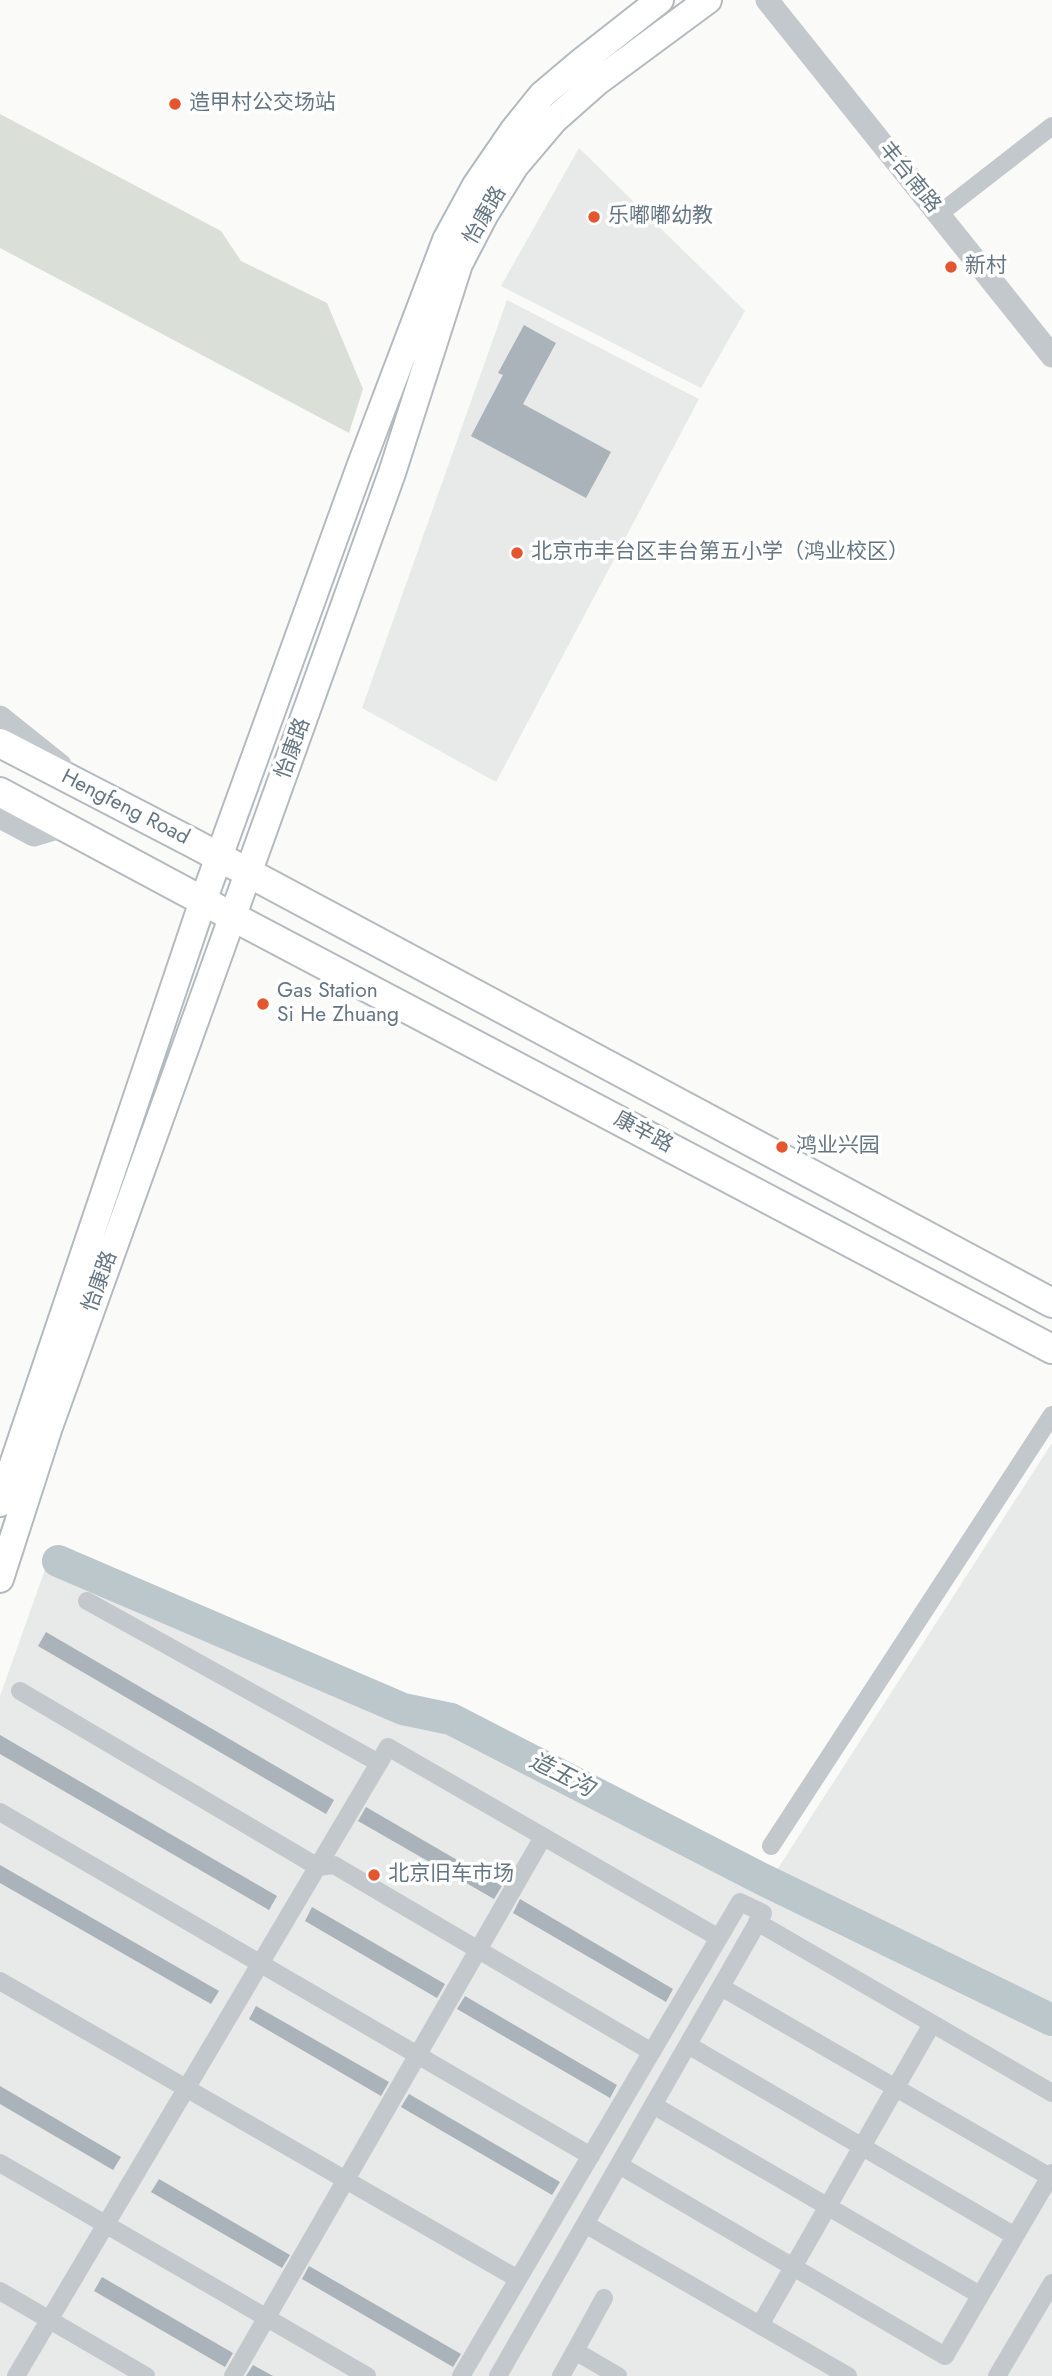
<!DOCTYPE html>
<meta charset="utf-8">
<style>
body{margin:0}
canvas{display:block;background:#fafaf8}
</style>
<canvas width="1052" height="2376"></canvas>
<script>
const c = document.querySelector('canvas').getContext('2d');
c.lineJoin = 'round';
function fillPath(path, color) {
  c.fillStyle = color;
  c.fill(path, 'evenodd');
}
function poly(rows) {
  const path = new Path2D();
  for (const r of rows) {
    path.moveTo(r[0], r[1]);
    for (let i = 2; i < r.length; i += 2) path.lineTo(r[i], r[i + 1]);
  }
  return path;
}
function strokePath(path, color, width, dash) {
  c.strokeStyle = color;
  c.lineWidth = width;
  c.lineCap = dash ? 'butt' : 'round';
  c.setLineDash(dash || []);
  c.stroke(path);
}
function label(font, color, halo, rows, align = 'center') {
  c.font = font + ' Jost,"Noto Sans SC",sans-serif';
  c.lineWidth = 7;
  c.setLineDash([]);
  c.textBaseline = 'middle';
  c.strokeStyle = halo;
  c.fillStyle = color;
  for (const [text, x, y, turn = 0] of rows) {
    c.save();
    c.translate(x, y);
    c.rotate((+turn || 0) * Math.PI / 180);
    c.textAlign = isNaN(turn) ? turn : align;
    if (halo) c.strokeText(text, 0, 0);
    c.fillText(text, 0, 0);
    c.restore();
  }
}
const built = poly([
 [579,148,745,311,701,388,501,286],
 [507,300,699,399,496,782,362,708],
 [1052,1443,1052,2012,773,1876],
 [47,1564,400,1721,443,1726,1052,2025,1052,2376,0,2376,0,1696]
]);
const green = poly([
 [0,114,221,231,241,261,327,303,363,389,349,433,0,248]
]);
const river = poly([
 [58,1561,403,1709,451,1719,762,1879,1052,2020]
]);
const building = poly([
 [524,325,556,343,523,404,611,452,586,498,471,436,503,375,498,373],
 [46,1632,334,1800,326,1814,38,1646],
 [0,1735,277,1896,269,1910,0,1754],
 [366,1807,502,1886,494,1899,358,1821],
 [0,1865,219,1991,211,2004,0,1883],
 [520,1899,673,1989,666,2002,513,1913],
 [312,1907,445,1984,437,1998,305,1921],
 [465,1996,617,2085,610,2098,457,2009],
 [256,2006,389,2082,381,2096,249,2019],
 [0,2086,121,2157,113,2170,0,2104],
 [409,2094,560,2182,552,2195,401,2107],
 [159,2179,290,2255,282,2268,151,2192],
 [309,2266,461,2354,453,2367,302,2279],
 [102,2277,233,2353,225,2367,94,2291],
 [253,2365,273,2376,246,2376]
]);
const minor = poly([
 [939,214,1052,126],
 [20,1691,318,1867,334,1865,652,2052],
 [379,1763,388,1747,719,1938],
 [0,1812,591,2156],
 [771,1846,1052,1415],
 [757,1922,1052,2093],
 [0,1981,518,2279],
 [721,1987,1050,2177],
 [688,2045,1015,2236],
 [653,2105,980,2295],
 [0,2163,367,2376],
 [619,2165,945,2356,1052,2173],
 [585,2224,848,2376],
 [0,2291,146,2376],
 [760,2325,932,2024],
 [575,2351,604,2298],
 [16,2376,379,1763,87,1601],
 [233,2376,543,1837],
 [461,2376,740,1902,763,1913,498,2376],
 [561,2376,575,2351,618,2376],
 [997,2376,1052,2283]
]);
const tertiary = poly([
 [767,0,1052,356],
 [0,717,60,765],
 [0,817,34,835,64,826]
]);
const secondary = poly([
 [0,1503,203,901,360,467,446,240,476,185,513,131,542,95,581,62,660,0],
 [0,1579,49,1427,392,473,459,264,485,214,515,166,554,120,597,82,708,0]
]);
const primary = poly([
 [0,743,191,842,1052,1303],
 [0,792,203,901,1052,1349]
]);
const markers = [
 [175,104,7,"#e4572e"],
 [594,217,7,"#e4572e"],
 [951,267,7,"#e4572e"],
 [517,553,7,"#e4572e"],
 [263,1004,7,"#e4572e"],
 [782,1147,7,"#e4572e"],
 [374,1875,7,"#e4572e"]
];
const poiNames = [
 ["造甲村公交场站",189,104],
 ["乐嘟嘟幼教",608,217],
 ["新村",965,267],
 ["北京市丰台区丰台第五小学（鸿业校区）",531,553],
 ["Gas Station",277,992],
 ["Si He Zhuang",277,1016],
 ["鸿业兴园",796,1147],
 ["北京旧车市场",388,1875]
];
const streetNames = [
 ["丰台南路",909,178,51],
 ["怡康路",486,216,-60],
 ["怡康路",294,749,-70],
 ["Hengfeng Road",125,808,27],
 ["康辛路",643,1133,28],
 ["怡康路",101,1282,-70]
];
const waterNames = [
 ["造玉沟",561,1776,27]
];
fillPath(built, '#e8e9e9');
fillPath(green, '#dadfd7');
strokePath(river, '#bbc7cb', 32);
fillPath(building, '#aab3b9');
strokePath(secondary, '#b3babf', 30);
strokePath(primary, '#b5babe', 32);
strokePath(minor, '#c3c8cc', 18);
strokePath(tertiary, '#c3c8cc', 23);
strokePath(secondary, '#fff', 26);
strokePath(primary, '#fff', 28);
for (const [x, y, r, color] of markers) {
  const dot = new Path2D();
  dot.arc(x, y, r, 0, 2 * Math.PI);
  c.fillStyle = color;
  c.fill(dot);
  strokePath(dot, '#fff', 2.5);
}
label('21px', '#657683', '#fff', poiNames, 'left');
label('21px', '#657683', '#fff', streetNames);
label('italic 23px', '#60757c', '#fff', waterNames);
</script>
